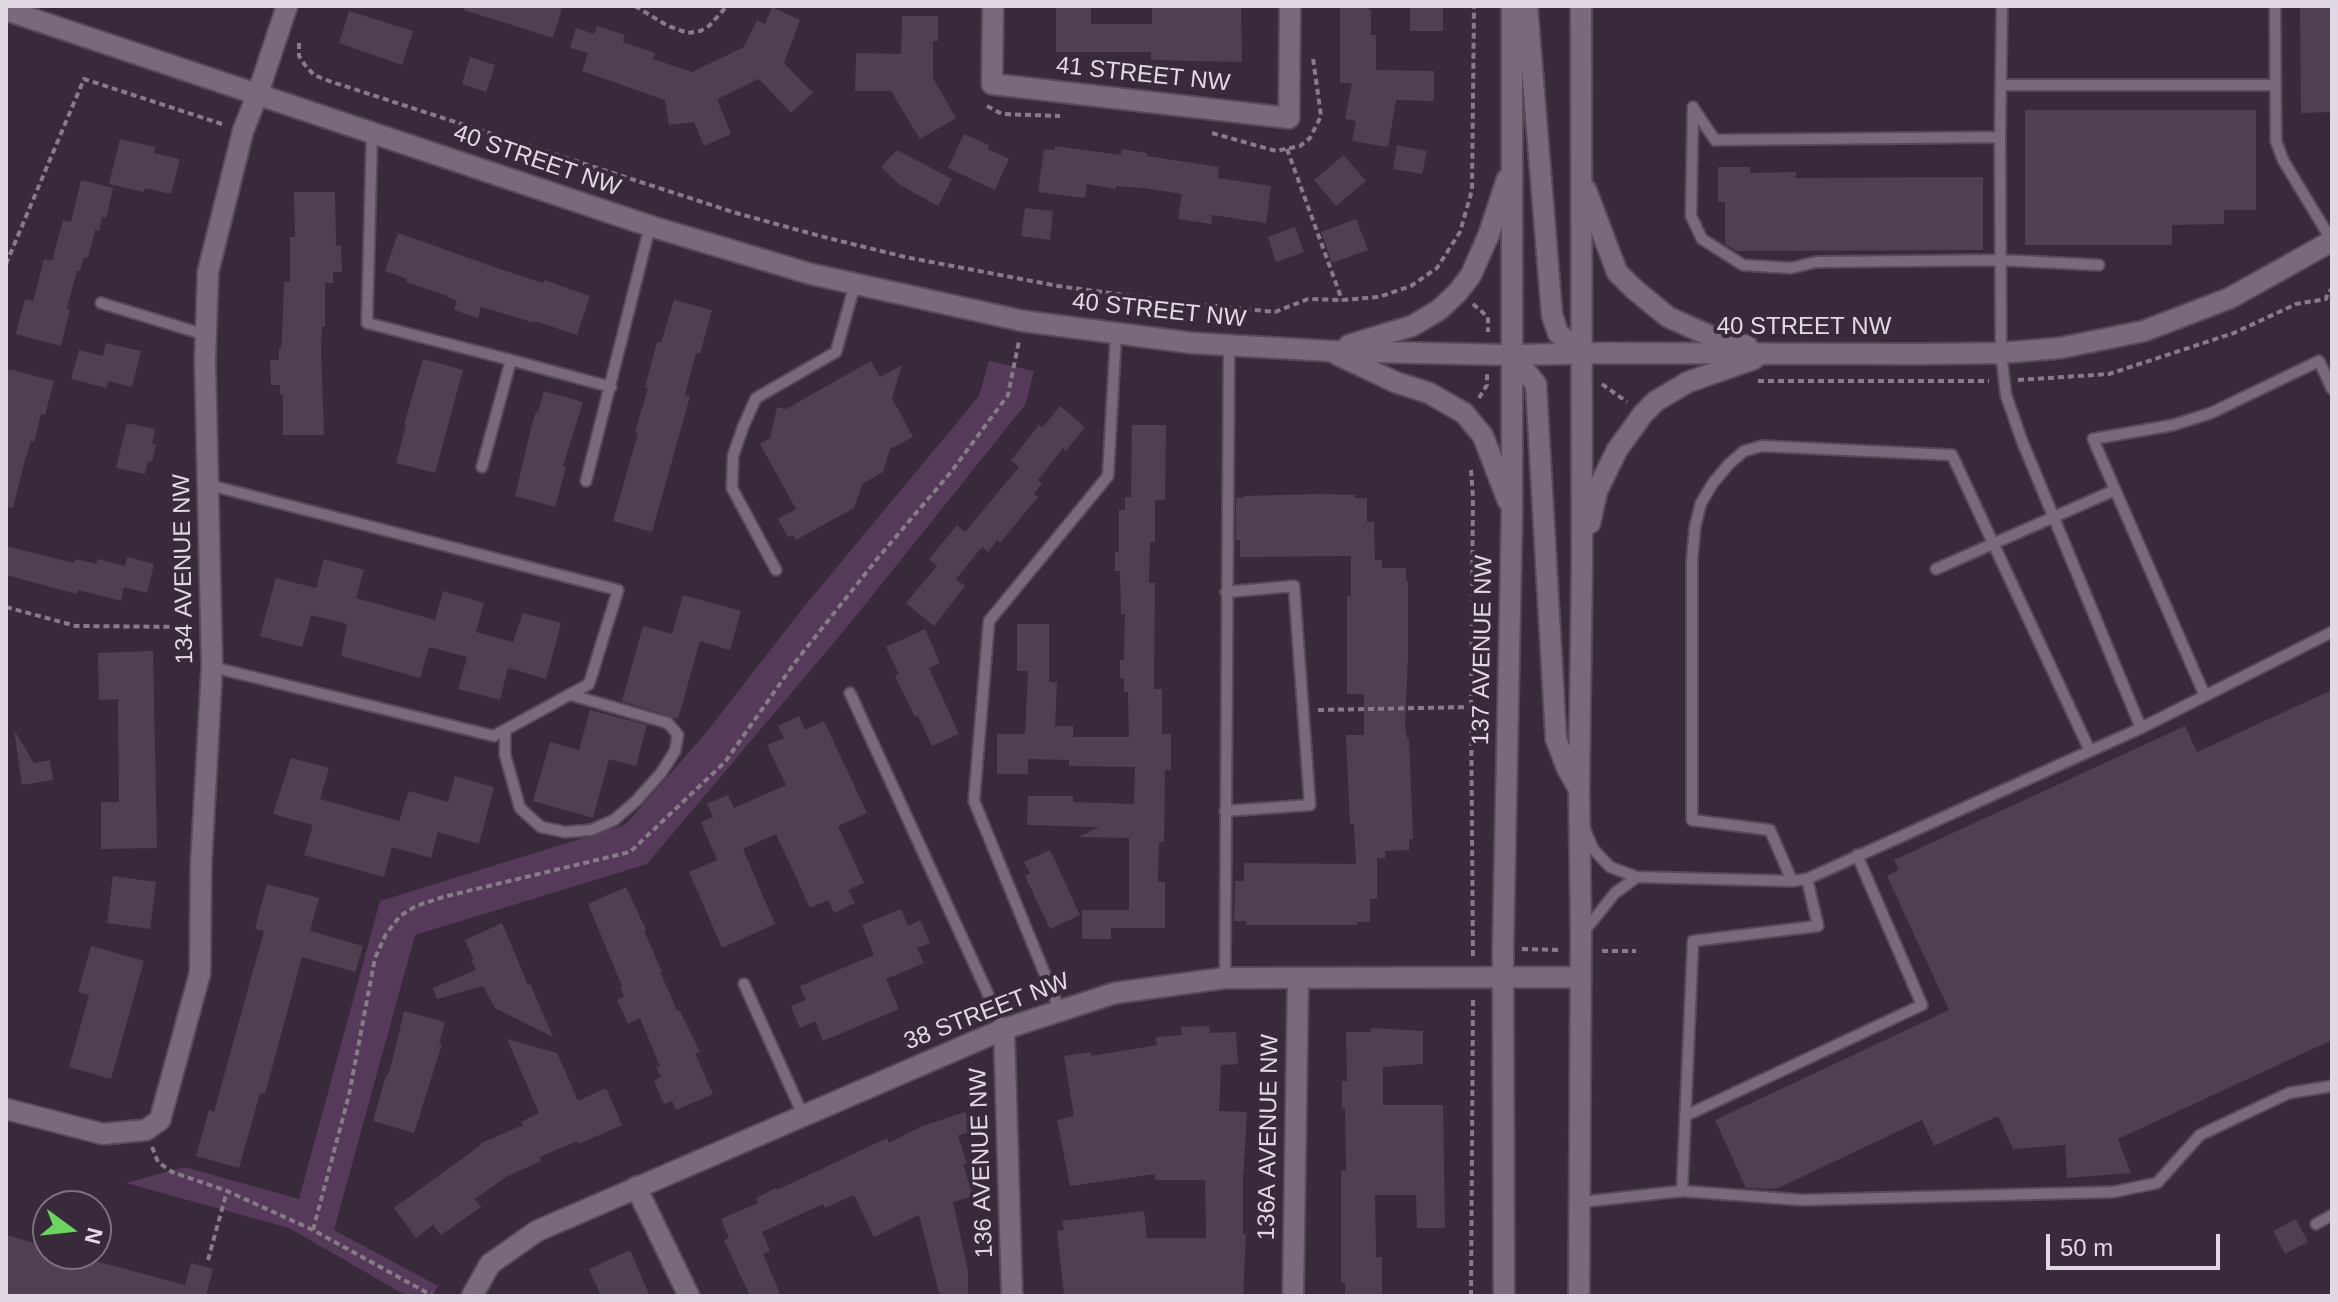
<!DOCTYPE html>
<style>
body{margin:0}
#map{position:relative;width:2338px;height:1302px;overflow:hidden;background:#392a3b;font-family:Arial,sans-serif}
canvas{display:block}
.frame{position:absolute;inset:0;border:8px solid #e2d8e3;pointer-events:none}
.north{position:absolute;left:32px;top:1190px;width:80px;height:80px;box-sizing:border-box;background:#392a3b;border:2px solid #7d707e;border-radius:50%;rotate:105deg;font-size:22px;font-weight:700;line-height:32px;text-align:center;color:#e2d8e3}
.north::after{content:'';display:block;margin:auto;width:28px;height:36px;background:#6dd361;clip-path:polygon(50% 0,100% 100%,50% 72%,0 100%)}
.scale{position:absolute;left:2046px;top:1234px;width:174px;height:36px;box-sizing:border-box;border:4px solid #e2d8e3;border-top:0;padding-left:10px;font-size:24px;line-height:28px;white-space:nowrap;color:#e2d8e3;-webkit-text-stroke:6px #392a3b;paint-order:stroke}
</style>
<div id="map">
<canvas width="2338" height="1302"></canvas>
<div class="frame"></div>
<div class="north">N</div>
<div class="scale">50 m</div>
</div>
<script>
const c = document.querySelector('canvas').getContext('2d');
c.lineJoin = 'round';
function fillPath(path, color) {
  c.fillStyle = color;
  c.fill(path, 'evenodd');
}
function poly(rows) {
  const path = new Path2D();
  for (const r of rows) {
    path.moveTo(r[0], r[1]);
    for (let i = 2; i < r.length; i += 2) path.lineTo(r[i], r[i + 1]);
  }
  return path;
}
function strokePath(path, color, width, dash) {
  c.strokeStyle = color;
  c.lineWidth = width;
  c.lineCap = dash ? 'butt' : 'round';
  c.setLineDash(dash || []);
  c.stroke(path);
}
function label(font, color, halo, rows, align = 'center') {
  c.font = font + ' Arial,sans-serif';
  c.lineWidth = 8;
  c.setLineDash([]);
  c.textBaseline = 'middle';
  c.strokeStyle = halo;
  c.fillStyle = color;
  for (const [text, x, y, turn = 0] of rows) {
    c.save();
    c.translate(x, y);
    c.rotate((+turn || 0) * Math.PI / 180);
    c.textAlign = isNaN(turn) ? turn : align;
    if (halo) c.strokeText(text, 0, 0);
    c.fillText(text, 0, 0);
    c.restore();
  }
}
const green = poly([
 [989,361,1034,371,1025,405,847,627,647,864,415,935,334,1230,438,1286,432,1296,407,1296,289,1228,126,1183,184,1167,299,1199,380,901,625,825,705,734,803,608,979,396]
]);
const building = poly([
 [465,6,552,6,562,9,553,38,464,10],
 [1152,6,1241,6,1242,62,1151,60,1151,52,1056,52,1056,7,1091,7,1091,24,1152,24],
 [1340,6,1368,6,1368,9,1371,10,1371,35,1376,35,1376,70,1434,71,1434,101,1396,100,1388,147,1352,141,1356,121,1345,119,1352,83,1340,83],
 [1410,6,1443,6,1443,31,1410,31],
 [2300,6,2332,6,2332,112,2301,113],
 [772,7,800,20,784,63,813,93,791,113,759,79,717,99,731,134,704,146,694,122,669,125,665,100,582,71,588,53,570,48,576,28,594,34,597,26,625,35,623,42,655,53,653,59,692,72,744,47,757,20,765,24],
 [349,11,413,31,402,65,339,43],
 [902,16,938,16,938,41,933,41,933,78,956,118,920,139,891,91,855,91,856,53,901,54],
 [470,57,495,65,486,92,462,84],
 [2025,110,2256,110,2256,210,2224,210,2224,224,2172,225,2172,245,2025,245],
 [964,134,989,145,988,149,1009,159,995,190,948,168],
 [120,139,155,147,154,153,180,159,171,194,145,188,144,192,109,184],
 [1397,145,1427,151,1422,174,1393,169],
 [1055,146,1121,155,1122,149,1147,153,1147,156,1219,167,1218,178,1271,186,1266,223,1212,215,1211,224,1178,219,1182,194,1143,188,1116,186,1116,189,1087,184,1085,198,1038,192,1044,149,1055,150],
 [897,150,952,179,938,206,900,185,881,167],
 [1344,155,1366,181,1336,206,1314,180],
 [1718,167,1750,167,1750,173,1796,172,1795,178,1983,177,1983,250,1737,251,1725,244,1725,202,1718,202],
 [81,180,113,188,106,218,102,217,99,231,95,230,88,258,84,257,80,271,77,270,67,308,70,310,61,346,16,334,25,299,33,301,44,259,52,261,63,220,71,222],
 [294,192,335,192,336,246,341,245,342,272,333,272,333,283,325,283,325,327,322,327,321,349,324,435,283,435,283,395,280,395,280,385,271,385,270,360,279,360,279,348,281,348,282,338,284,282,290,282,290,237,295,237],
 [1025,208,1053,211,1050,240,1021,236],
 [1356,219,1368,250,1332,263,1321,232],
 [1295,227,1304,252,1276,262,1268,237],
 [398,233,503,270,543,283,544,280,590,296,577,335,535,321,535,323,481,307,478,318,454,310,457,301,447,297,448,296,406,282,407,279,385,271],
 [674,300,712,310,700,354,696,353,685,395,690,396,652,532,613,521,638,433,635,432,648,388,645,387,657,342,661,343],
 [106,343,141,351,132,387,108,381,107,388,71,379,79,350,103,356],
 [423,359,463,370,435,473,396,463,406,425,404,425],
 [871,361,880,377,902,365,892,398,913,437,890,449,883,472,862,484,854,508,796,540,793,535,788,537,778,519,796,509,760,444,770,438,777,407,786,409],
 [9,369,54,381,45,415,41,414,34,442,31,441,26,456,13,508,6,507,6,380],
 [544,391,583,402,563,466,566,467,555,507,515,496,532,424,536,412,538,413],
 [1060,406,1085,427,1066,451,1063,448,1038,480,1042,484,1034,494,1038,497,1000,543,997,540,988,552,982,547,956,579,965,586,934,626,906,603,937,566,929,559,957,525,965,532,1019,467,1011,460,1039,425,1042,428],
 [127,423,155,429,152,444,156,445,152,462,148,461,145,474,116,468],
 [1132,425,1166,425,1165,500,1155,500,1155,542,1150,542,1149,583,1155,583,1154,689,1162,689,1162,734,1171,734,1171,770,1165,770,1164,842,1159,842,1158,882,1165,882,1165,928,1111,928,1111,939,1082,939,1082,910,1129,910,1129,838,1079,837,1099,827,1027,825,1028,796,1073,796,1073,802,1134,804,1135,767,1069,766,1069,760,1028,759,1028,774,997,774,997,734,1025,734,1028,671,1017,671,1017,624,1049,624,1049,682,1057,682,1055,726,1073,726,1073,737,1129,737,1128,692,1124,692,1124,678,1120,678,1120,660,1124,660,1125,614,1121,614,1120,571,1115,571,1115,552,1119,552,1119,510,1125,510,1125,497,1131,497],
 [1319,494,1355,495,1355,498,1367,498,1367,522,1374,522,1375,560,1382,560,1382,568,1406,568,1406,581,1408,581,1408,655,1405,727,1407,738,1409,738,1413,839,1409,839,1409,850,1385,851,1385,858,1377,858,1377,899,1370,899,1370,922,1357,922,1357,925,1246,925,1246,921,1234,921,1235,881,1244,881,1244,863,1356,864,1354,824,1350,824,1346,735,1364,735,1364,694,1347,694,1347,596,1351,596,1351,556,1240,557,1240,540,1236,540,1236,498,1244,498,1244,496],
 [6,546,74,563,76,559,96,564,98,559,125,566,127,557,154,564,147,593,124,587,121,601,78,590,77,594,6,575],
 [324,559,364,570,356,598,435,620,443,591,484,603,476,632,513,642,523,613,561,623,546,679,508,668,500,700,458,689,467,657,429,647,420,678,341,656,347,624,311,615,302,647,260,636,276,578,316,588],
 [683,595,741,611,730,650,700,641,678,719,622,701,643,626,672,634],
 [925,629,940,663,929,668,959,734,932,746,918,716,915,717,895,676,899,674,886,647],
 [153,651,157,848,101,849,101,802,119,802,118,699,99,700,98,653],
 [2332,690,2332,1040,2118,1139,2131,1173,2067,1178,2065,1145,2013,1149,1998,1116,1934,1146,1922,1120,1776,1189,1746,1188,1715,1120,1949,1010,1887,876,1899,870,1894,860,2185,726,2197,752],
 [590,710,647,725,636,766,609,759,593,818,533,801,550,742,579,750],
 [799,716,805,730,824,721,867,813,838,826,864,883,848,890,855,903,834,913,828,900,810,908,776,834,743,849,775,924,722,948,689,872,717,860,701,822,713,817,707,804,728,795,734,808,786,785,767,745,784,738,778,726],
 [14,730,34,763,50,760,53,780,22,785],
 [291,758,329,768,320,799,399,821,409,791,448,802,455,776,494,787,479,844,438,832,431,858,392,847,384,877,304,855,313,825,273,814],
 [1050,850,1080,915,1050,929,1025,876,1030,873,1024,862],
 [113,876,156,882,150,929,107,923],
 [267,884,319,898,310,931,363,946,355,972,302,957,265,1094,260,1093,239,1168,196,1156,209,1110,214,1112,264,931,255,929],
 [626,887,646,930,644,931,662,972,660,972,669,992,677,1011,680,1011,700,1052,695,1053,713,1094,676,1110,672,1101,664,1104,654,1081,661,1077,656,1067,660,1066,640,1018,628,1024,617,1000,624,996,620,987,622,986,588,904],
 [901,909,908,926,920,920,930,943,917,948,924,963,886,979,899,1009,823,1041,815,1021,800,1028,791,1006,806,1000,800,986,874,955,862,925],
 [502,923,528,985,530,984,553,1037,495,1008,483,986,437,999,433,988,476,970,471,960,474,960,465,940],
 [91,946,144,961,111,1079,69,1067,89,995,78,992],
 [404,1011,445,1022,439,1043,442,1044,414,1133,373,1121,386,1075,388,1075,393,1058],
 [1209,1026,1210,1033,1236,1032,1238,1064,1221,1065,1219,1111,1247,1112,1243,1179,1243,1234,1246,1234,1243,1296,1064,1296,1057,1231,1064,1230,1062,1221,1144,1211,1147,1238,1206,1238,1205,1180,1155,1180,1155,1174,1070,1186,1057,1120,1074,1116,1064,1056,1091,1052,1091,1056,1157,1045,1156,1037,1182,1035,1181,1027],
 [1371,1028,1423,1031,1423,1064,1383,1067,1383,1105,1443,1105,1445,1228,1417,1228,1416,1195,1375,1195,1376,1257,1382,1257,1382,1296,1345,1296,1345,1283,1341,1283,1341,1171,1346,1171,1345,1108,1342,1108,1342,1081,1347,1081,1346,1032,1371,1032],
 [507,1039,557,1053,578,1101,606,1088,622,1125,579,1144,577,1141,540,1157,541,1161,506,1177,475,1199,481,1207,441,1235,433,1225,416,1238,394,1208,481,1145,481,1143,523,1125,521,1122,539,1113],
 [965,1112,972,1131,958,1136,967,1163,963,1164,973,1196,953,1202,968,1271,968,1296,940,1296,919,1215,874,1237,854,1195,825,1208,823,1204,762,1232,770,1251,763,1254,781,1296,750,1296,724,1240,729,1238,721,1219,758,1203,756,1198,776,1188,777,1190,887,1138,889,1143,920,1127],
 [2296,1219,2308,1242,2285,1254,2273,1231],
 [6,1235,48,1247,48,1254,69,1254,185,1285,191,1263,213,1269,206,1296,6,1296],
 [630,1250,650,1296,601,1296,589,1269]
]);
const path = poly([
 [635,6,668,26,688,33,700,31,709,26,727,6],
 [299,43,299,56,305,65,314,75,329,81,736,213,820,236,905,257,1058,286,1176,302,1275,312,1308,299,1342,300,1379,297,1411,286,1437,268,1460,232,1472,190,1474,6],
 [987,106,1002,114,1060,116],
 [1212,133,1276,151,1300,146,1310,138,1321,116,1313,58],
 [1287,149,1342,300],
 [6,264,84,79,222,124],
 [1473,304,1488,317,1488,332],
 [2018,380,2109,374,2234,333,2296,304,2326,299,2328,292,2332,289],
 [1758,381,1989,381],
 [1602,384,1627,402],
 [1479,398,1487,385,1487,373],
 [1471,470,1473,497,1471,707,1473,958],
 [6,607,76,626,192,627],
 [1318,710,1471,707],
 [1522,949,1561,950],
 [1602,951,1636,951],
 [152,1147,158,1162,172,1172,227,1191,313,1230,433,1296],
 [313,1230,349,1095,375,958,386,934,400,916,416,906,443,897,630,852,725,762,796,661,877,559,951,472,1008,395,1019,341],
 [208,1260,227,1191],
 [1471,1296,1473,998]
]);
const lane = poly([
 [2002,6,2000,137,2001,353,2006,395,2022,441,2141,728],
 [2275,6,2276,141,2283,160,2332,241],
 [2001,85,2275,85],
 [1693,107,1691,216,1702,239,1743,265,1791,268,1816,262,2000,260,2099,265],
 [1694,109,1715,140,2000,137],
 [372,132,367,323,511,360,482,467],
 [101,303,206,335],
 [511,360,611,387],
 [586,481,650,226],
 [209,485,618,590,589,684,494,736,212,667],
 [1936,569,2115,490],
 [776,570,732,488,733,456,743,427,756,398,836,352,855,284],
 [850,693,1004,1029],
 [2205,696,2093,439,2173,425,2211,413,2319,361,2332,389],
 [505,730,505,755,520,808,541,827,565,832,591,830,614,820,636,801,661,773,675,751,678,735,668,723,571,695],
 [1225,811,1310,805,1294,586,1226,592],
 [1585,829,1593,849,1610,867,1637,877,1792,881,1807,879,2141,728,2332,632],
 [1792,881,1770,830,1692,820,1692,560,1695,527,1701,503,1713,483,1729,464,1744,451,1762,446,1952,455,2090,751],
 [1583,933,1615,893,1637,877],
 [1225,978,1229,347],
 [744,984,803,1115],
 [1060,1011,974,801,989,621,1108,476,1116,334],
 [1685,1116,1922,1005,1857,855],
 [1682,1191,1693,941,1818,926,1807,879],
 [1581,1202,1682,1191,1802,1200,2113,1192,2157,1183,2200,1135,2289,1093,2332,1086],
 [2316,1224,2332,1215]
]);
const street = poly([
 [993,6,992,84,1289,118,1290,6],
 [1004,1029,1012,1296],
 [636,1187,689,1296],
 [1293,1296,1298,979]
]);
const secondary = poly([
 [1527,6,1552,315,1558,333,1581,353],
 [6,10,650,226,811,274,1023,321,1192,343,1329,351,1512,355,1604,353,1920,354,2001,353,2060,348,2144,331,2230,298,2332,241],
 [1586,190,1617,272,1634,289,1668,317,1708,335,1747,346],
 [1349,345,1412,326,1439,310,1458,292,1471,275,1489,234,1507,179],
 [1336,354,1395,382,1429,393,1464,413,1483,436,1508,501],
 [1512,355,1536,384,1556,739,1567,768,1579,789],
 [1590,523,1597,491,1617,450,1643,414,1656,401,1688,382,1754,359],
 [6,1109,103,1134,146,1130,160,1120,200,973,201,865,212,667,205,360,208,272,243,131,258,93,287,6],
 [472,1296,490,1264,537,1231,1004,1029,1115,993,1225,978,1580,977],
 [1504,1296,1503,948,1512,510,1512,6],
 [1579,1296,1581,935,1579,789,1582,562,1581,6]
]);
const streetNames = [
 ["41 STREET NW",1143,75,6],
 ["40 STREET NW",537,161,19],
 ["40 STREET NW",1159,311,6],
 ["40 STREET NW",1804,327],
 ["134 AVENUE NW",184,569,-91],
 ["137 AVENUE NW",1483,650,-89],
 ["38 STREET NW",987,1012,-21],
 ["136A AVENUE NW",1269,1137,-89],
 ["136 AVENUE NW",982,1163,-92]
];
fillPath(green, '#563a5a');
fillPath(building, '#4f3f51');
strokePath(lane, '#564958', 14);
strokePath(street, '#564958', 24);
strokePath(secondary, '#564958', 24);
strokePath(path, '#887b89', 4, [6, 4]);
strokePath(lane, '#7a687c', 10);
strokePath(street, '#7a687c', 20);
strokePath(secondary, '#7a687c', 20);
label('24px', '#e2d8e3', '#392a3b', streetNames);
</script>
